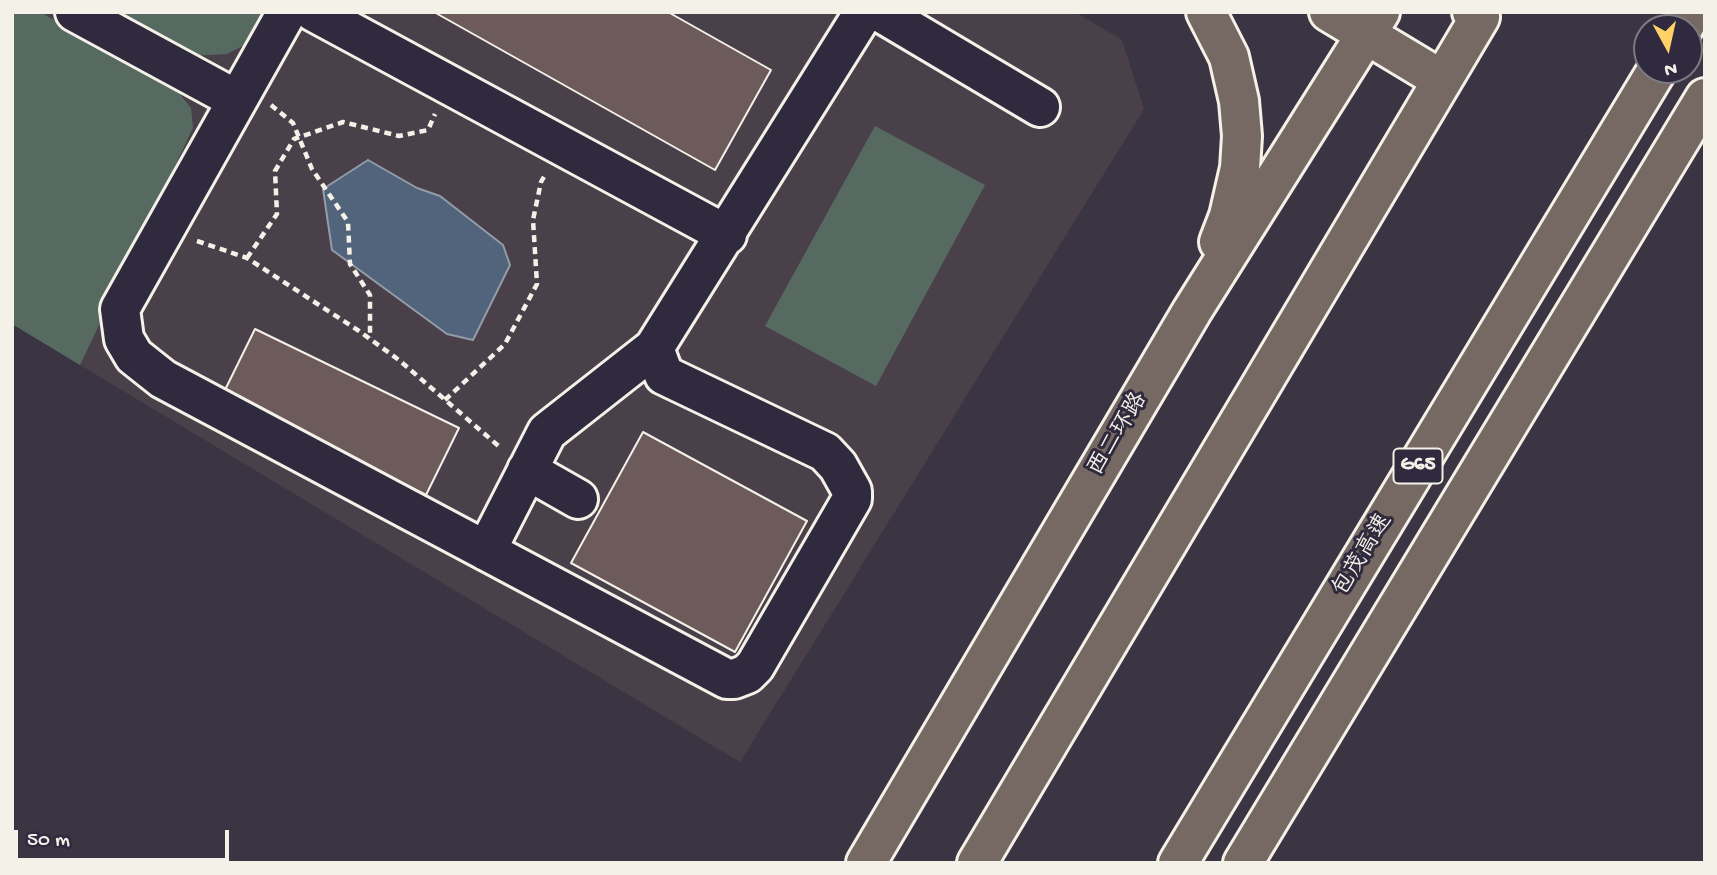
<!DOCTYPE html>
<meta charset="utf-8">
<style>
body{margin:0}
#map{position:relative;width:1717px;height:875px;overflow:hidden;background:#3b3443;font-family:"Gochi Hand",sans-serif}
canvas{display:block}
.frame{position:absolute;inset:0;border:14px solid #f4f1e8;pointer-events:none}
.north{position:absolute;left:1633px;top:14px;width:70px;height:70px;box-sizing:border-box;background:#2f2a3d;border:2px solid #7e7a81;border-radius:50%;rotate:172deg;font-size:19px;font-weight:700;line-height:28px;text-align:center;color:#f4f1e8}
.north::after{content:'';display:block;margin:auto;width:24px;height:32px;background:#ffd166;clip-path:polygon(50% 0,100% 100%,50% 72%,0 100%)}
.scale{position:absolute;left:14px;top:830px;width:215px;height:32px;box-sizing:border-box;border:4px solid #f4f1e8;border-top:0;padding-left:9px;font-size:21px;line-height:24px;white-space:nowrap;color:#f4f1e8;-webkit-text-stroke:5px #2f2a3d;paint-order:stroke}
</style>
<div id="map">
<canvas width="1717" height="875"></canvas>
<div class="frame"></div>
<div class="north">N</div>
<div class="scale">50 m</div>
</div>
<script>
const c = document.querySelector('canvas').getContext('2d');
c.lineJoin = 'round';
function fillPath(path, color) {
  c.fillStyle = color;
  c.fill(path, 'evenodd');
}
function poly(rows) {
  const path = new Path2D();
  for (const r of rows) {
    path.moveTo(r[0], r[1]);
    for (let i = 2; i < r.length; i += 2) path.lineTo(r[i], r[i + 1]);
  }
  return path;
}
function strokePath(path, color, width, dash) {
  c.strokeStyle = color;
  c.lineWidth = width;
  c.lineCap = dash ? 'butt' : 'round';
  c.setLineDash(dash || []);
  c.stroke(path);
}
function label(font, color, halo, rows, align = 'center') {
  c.font = font + ' "Gochi Hand","LXGW WenKai TC",sans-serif';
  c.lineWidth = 6;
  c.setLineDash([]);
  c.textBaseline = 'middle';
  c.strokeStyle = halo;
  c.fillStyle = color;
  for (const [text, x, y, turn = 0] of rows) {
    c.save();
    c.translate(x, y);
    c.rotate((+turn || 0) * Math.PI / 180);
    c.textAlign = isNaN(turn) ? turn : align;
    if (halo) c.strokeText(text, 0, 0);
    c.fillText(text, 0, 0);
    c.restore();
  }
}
const built = poly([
 [12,12,1075,12,1122,40,1144,109,740,762,12,324]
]);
const green = poly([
 [12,12,40,12,175,88,191,108,193,128,80,365,12,324],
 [110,12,268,12,254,40,227,54,189,56],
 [875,126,985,185,876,386,765,326]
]);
const water = poly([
 [368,160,417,188,440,196,503,245,510,265,473,340,447,334,332,250,323,189,368,160]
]);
const building = poly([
 [434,12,668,12,771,70,715,170,434,12],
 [255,329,459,428,426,495,222,396,255,329],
 [643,432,807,521,735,652,571,563,643,432]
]);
const path = poly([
 [271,105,293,123,312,169,348,222,350,264,370,295,370,338],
 [197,241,247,258,359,331,399,360,502,449],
 [247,258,277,214,275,171,294,139,343,122,399,136,428,130,435,114],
 [445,400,505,344,537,284,533,220,541,182,545,175]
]);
const minor = poly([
 [75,12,237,100],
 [287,12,120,309,124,339,134,356,163,379,727,679,734,679,747,674,755,666,852,499,852,491,838,466,825,452,664,375,654,348,864,12],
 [314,12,727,235],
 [880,12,1040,107],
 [527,470,578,499],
 [486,551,547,432,654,348]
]);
const major = poly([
 [1206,12,1229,57,1239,101,1242,136,1240,168,1229,216,1219,242],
 [1329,12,1442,80],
 [866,863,1192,311,1380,12],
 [977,863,1480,17,1472,12]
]);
const highway = poly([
 [1683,28,1692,12],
 [1178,863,1657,70],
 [1243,863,1705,98]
]);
const shields = [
 [1418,466,49]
];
const shieldNames = [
 ["G65",1418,466]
];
const streetNames = [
 ["西二环路",1119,435,-59],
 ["包茂高速",1364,556,-59]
];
fillPath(built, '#4a404a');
fillPath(green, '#576a62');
fillPath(water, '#52637c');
strokePath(water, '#939ca7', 2);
fillPath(building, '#6c5b5a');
strokePath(building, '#f4f1e8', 2);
strokePath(minor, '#f4f1e8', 44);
strokePath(major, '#f4f1e8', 44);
strokePath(highway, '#f4f1e8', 44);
strokePath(path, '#f4f1e8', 4.5, [7, 5]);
strokePath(minor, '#2f2a3d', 38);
strokePath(major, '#766964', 38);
strokePath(highway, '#766964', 38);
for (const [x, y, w] of shields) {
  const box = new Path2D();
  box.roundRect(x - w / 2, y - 17.5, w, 35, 5);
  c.fillStyle = '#2f2a3d';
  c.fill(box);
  strokePath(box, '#f4f1e8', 2);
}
label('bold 21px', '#f4f1e8', null, shieldNames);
label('23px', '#f4f1e8', '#2f2a3d', streetNames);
</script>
